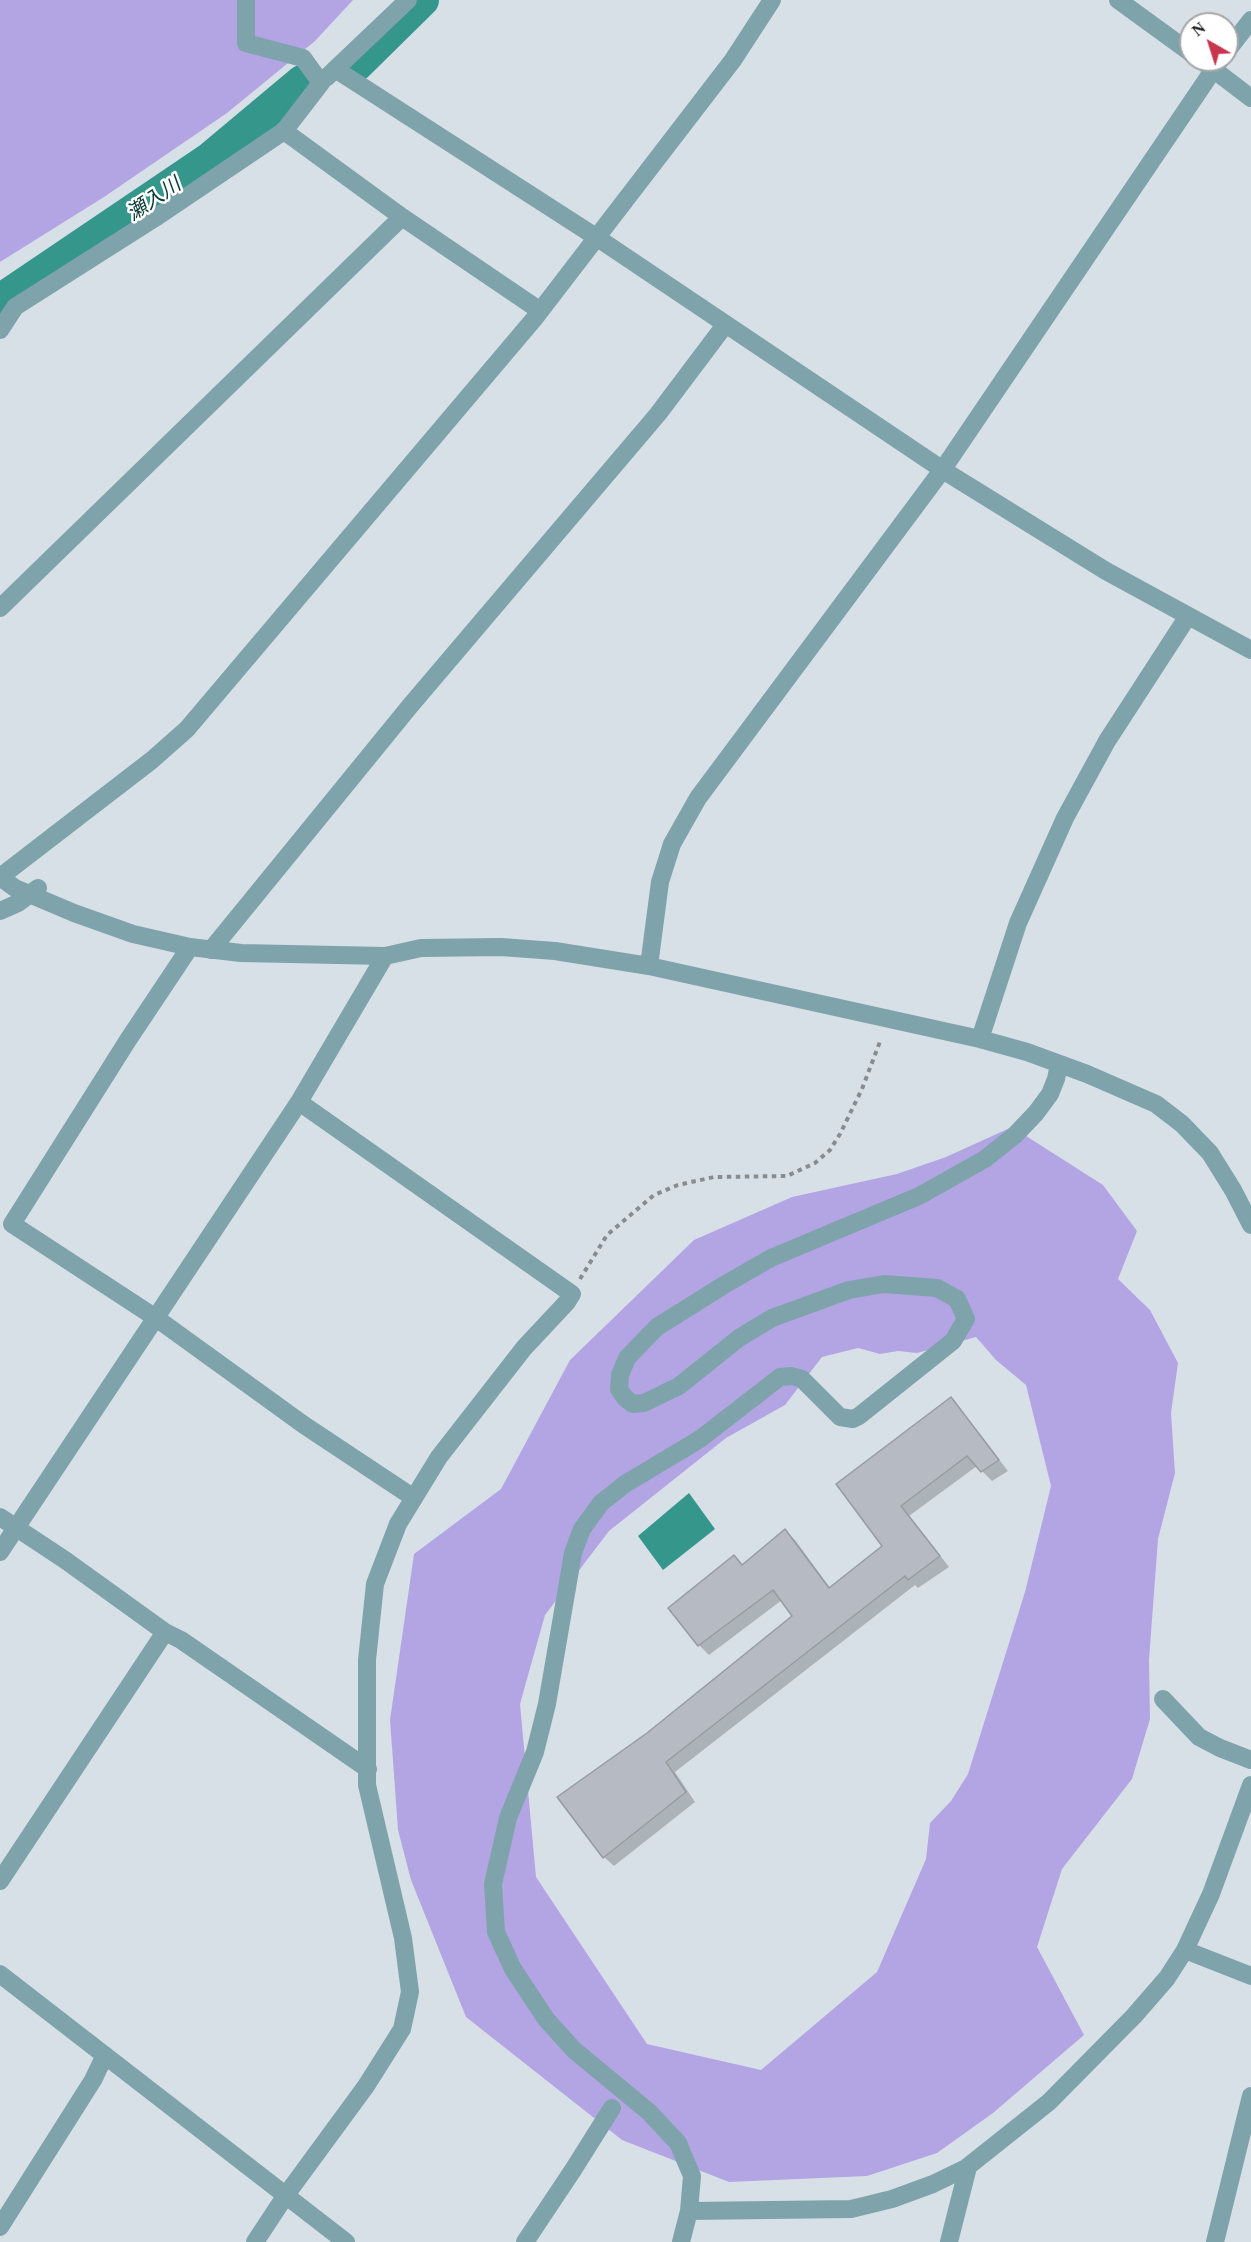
<!DOCTYPE html>
<meta charset="utf-8">
<style>
body{margin:0}
#map{position:relative;width:1251px;height:2242px;overflow:hidden;background:#d8e0e7;font-family:Georgia,serif}
canvas{display:block}
.north{position:absolute;left:1179px;top:12px;width:60px;height:60px;box-sizing:border-box;background:#fff;border:2px solid #a5a6a7;border-radius:50%;rotate:321deg;font-size:16px;font-weight:700;line-height:24px;text-align:center;color:#1d2022}
.north::after{content:'';display:block;margin:auto;width:21px;height:27px;background:#c7364f;clip-path:polygon(50% 0,100% 100%,50% 72%,0 100%)}
</style>
<div id="map">
<canvas width="1251" height="2242"></canvas>
<div class="north">N</div>
</div>
<script>
const c = document.querySelector('canvas').getContext('2d');
c.lineJoin = 'round';
function fillPath(path, color) {
  c.fillStyle = color;
  c.fill(path, 'evenodd');
}
function poly(rows) {
  const path = new Path2D();
  for (const r of rows) {
    path.moveTo(r[0], r[1]);
    for (let i = 2; i < r.length; i += 2) path.lineTo(r[i], r[i + 1]);
  }
  return path;
}
function strokePath(path, color, width, dash) {
  c.strokeStyle = color;
  c.lineWidth = width;
  c.lineCap = dash ? 'butt' : 'round';
  c.setLineDash(dash || []);
  c.stroke(path);
}
function label(font, color, halo, rows, align = 'center') {
  c.font = font + ' Georgia,"Noto Sans JP",serif';
  c.lineWidth = 5;
  c.setLineDash([]);
  c.textBaseline = 'middle';
  c.strokeStyle = halo;
  c.fillStyle = color;
  for (const [text, x, y, turn = 0] of rows) {
    c.save();
    c.translate(x, y);
    c.rotate((+turn || 0) * Math.PI / 180);
    c.textAlign = isNaN(turn) ? turn : align;
    if (halo) c.strokeText(text, 0, 0);
    c.fillText(text, 0, 0);
    c.restore();
  }
}
const forest = poly([
 [0,0,353,0,315,41,227,113,104,197,0,262],
 [1012,1127,1103,1185,1137,1231,1118,1279,1150,1310,1178,1363,1171,1413,1175,1473,1158,1539,1149,1660,1150,1719,1132,1779,1062,1869,1037,1947,1084,2035,993,2113,937,2153,867,2176,729,2182,622,2140,466,2017,411,1880,398,1830,390,1720,414,1554,501,1489,570,1360,694,1240,792,1197,897,1174,946,1157],
 [976,1337,996,1360,1026,1385,1051,1486,1025,1592,968,1774,951,1801,930,1823,926,1859,877,1972,761,2070,647,2044,536,1877,520,1704,545,1615,609,1531,726,1438,785,1405,822,1357,858,1348,880,1354,898,1351,917,1353]
]);
const water = poly([
 [689,1493,715,1529,663,1570,638,1536]
]);
const shadow = poly([
 [951,1399,1008,1471,992,1481,977,1466,909,1516,949,1567,918,1588,915,1585,675,1772,695,1802,614,1866,604,1857,648,1734,794,1616,782,1600,709,1655,699,1645,785,1531,795,1540,831,1589,884,1546,838,1484]
]);
const river = poly([
 [356,65,422,0],
 [0,308,9,295,210,159,302,82]
]);
const building = poly([
 [951,1397,999,1460,981,1472,967,1456,901,1506,940,1556,908,1580,905,1576,666,1762,686,1792,603,1858,557,1797,647,1733,792,1616,773,1590,698,1646,668,1608,734,1555,742,1565,785,1529,829,1588,882,1546,836,1484,951,1397]
]);
const path = poly([
 [580,1279,607,1235,654,1195,678,1185,714,1177,787,1176,815,1163,830,1150,840,1134,862,1089,881,1039]
]);
const minor = poly([
 [1118,0,1191,53],
 [1227,51,1251,20],
 [1205,63,1251,98],
 [335,69,596,237,946,472,1106,571,1251,650],
 [326,78,408,0],
 [284,131,402,217,539,310],
 [0,330,15,307,155,218,284,131,321,83,303,58,246,43,246,0],
 [0,608,402,217],
 [0,877,15,888,74,913,133,934,190,947,241,953,385,956,421,948,501,947,555,951,649,966,980,1039,1027,1052,1087,1074,1156,1104,1182,1124,1210,1153,1233,1190,1251,1225],
 [0,877,152,760,187,729,534,319,733,60,772,0],
 [0,911,18,903,38,888],
 [190,947,128,1040,12,1224,156,1318,304,1425,414,1498],
 [211,950,410,706,658,414,725,325],
 [649,966,660,882,672,844,698,798,943,469,1220,60],
 [980,1039,1018,923,1065,818,1107,741,1188,616],
 [0,1517,65,1560,165,1632,181,1640,368,1769],
 [0,1552,299,1102,385,956],
 [1163,1699,1199,1737,1220,1748,1251,1760],
 [0,1881,165,1632],
 [1185,1950,1251,1976],
 [0,1974,346,2242],
 [689,2211,851,2209,892,2199,933,2184,966,2168,1049,2102,1134,2016,1167,1978,1185,1950,1211,1894,1251,1785],
 [0,2227,93,2080,105,2055],
 [255,2242,286,2195,366,2086,402,2029,410,1992,403,1938,367,1785,367,1660,375,1584,398,1524,439,1457,524,1348,567,1302,572,1294,299,1102],
 [525,2242,573,2170,612,2108],
 [681,2242,689,2211,692,2176,678,2143,649,2112,574,2050,546,2019,513,1969,496,1932,493,1884,508,1818,535,1752,547,1704,573,1553,582,1529,601,1503,625,1484,700,1439,780,1377,792,1376,802,1379,840,1417,853,1419,859,1416,953,1341,966,1319,957,1299,937,1288,884,1284,849,1290,772,1318,739,1338,679,1386,644,1403,633,1404,625,1398,619,1389,620,1375,627,1358,657,1327,724,1285,771,1258,919,1196,985,1159,1015,1135,1036,1113,1050,1094,1056,1079,1059,1064],
 [949,2242,968,2167],
 [1215,2242,1251,2096]
]);
const waterNames = [
 ["瀬入川",153,198,-34]
];
fillPath(forest, '#b3a5e4');
fillPath(water, '#35968c');
fillPath(shadow, '#0003');
strokePath(river, '#35968c', 34);
fillPath(building, '#b6bac2');
strokePath(building, '#979aa2', 1.5);
strokePath(path, '#878c91', 4, [4.5, 4.5]);
strokePath(minor, '#7fa3ab', 18);
label('italic 20px', '#0b3934', '#fff', waterNames);
</script>
